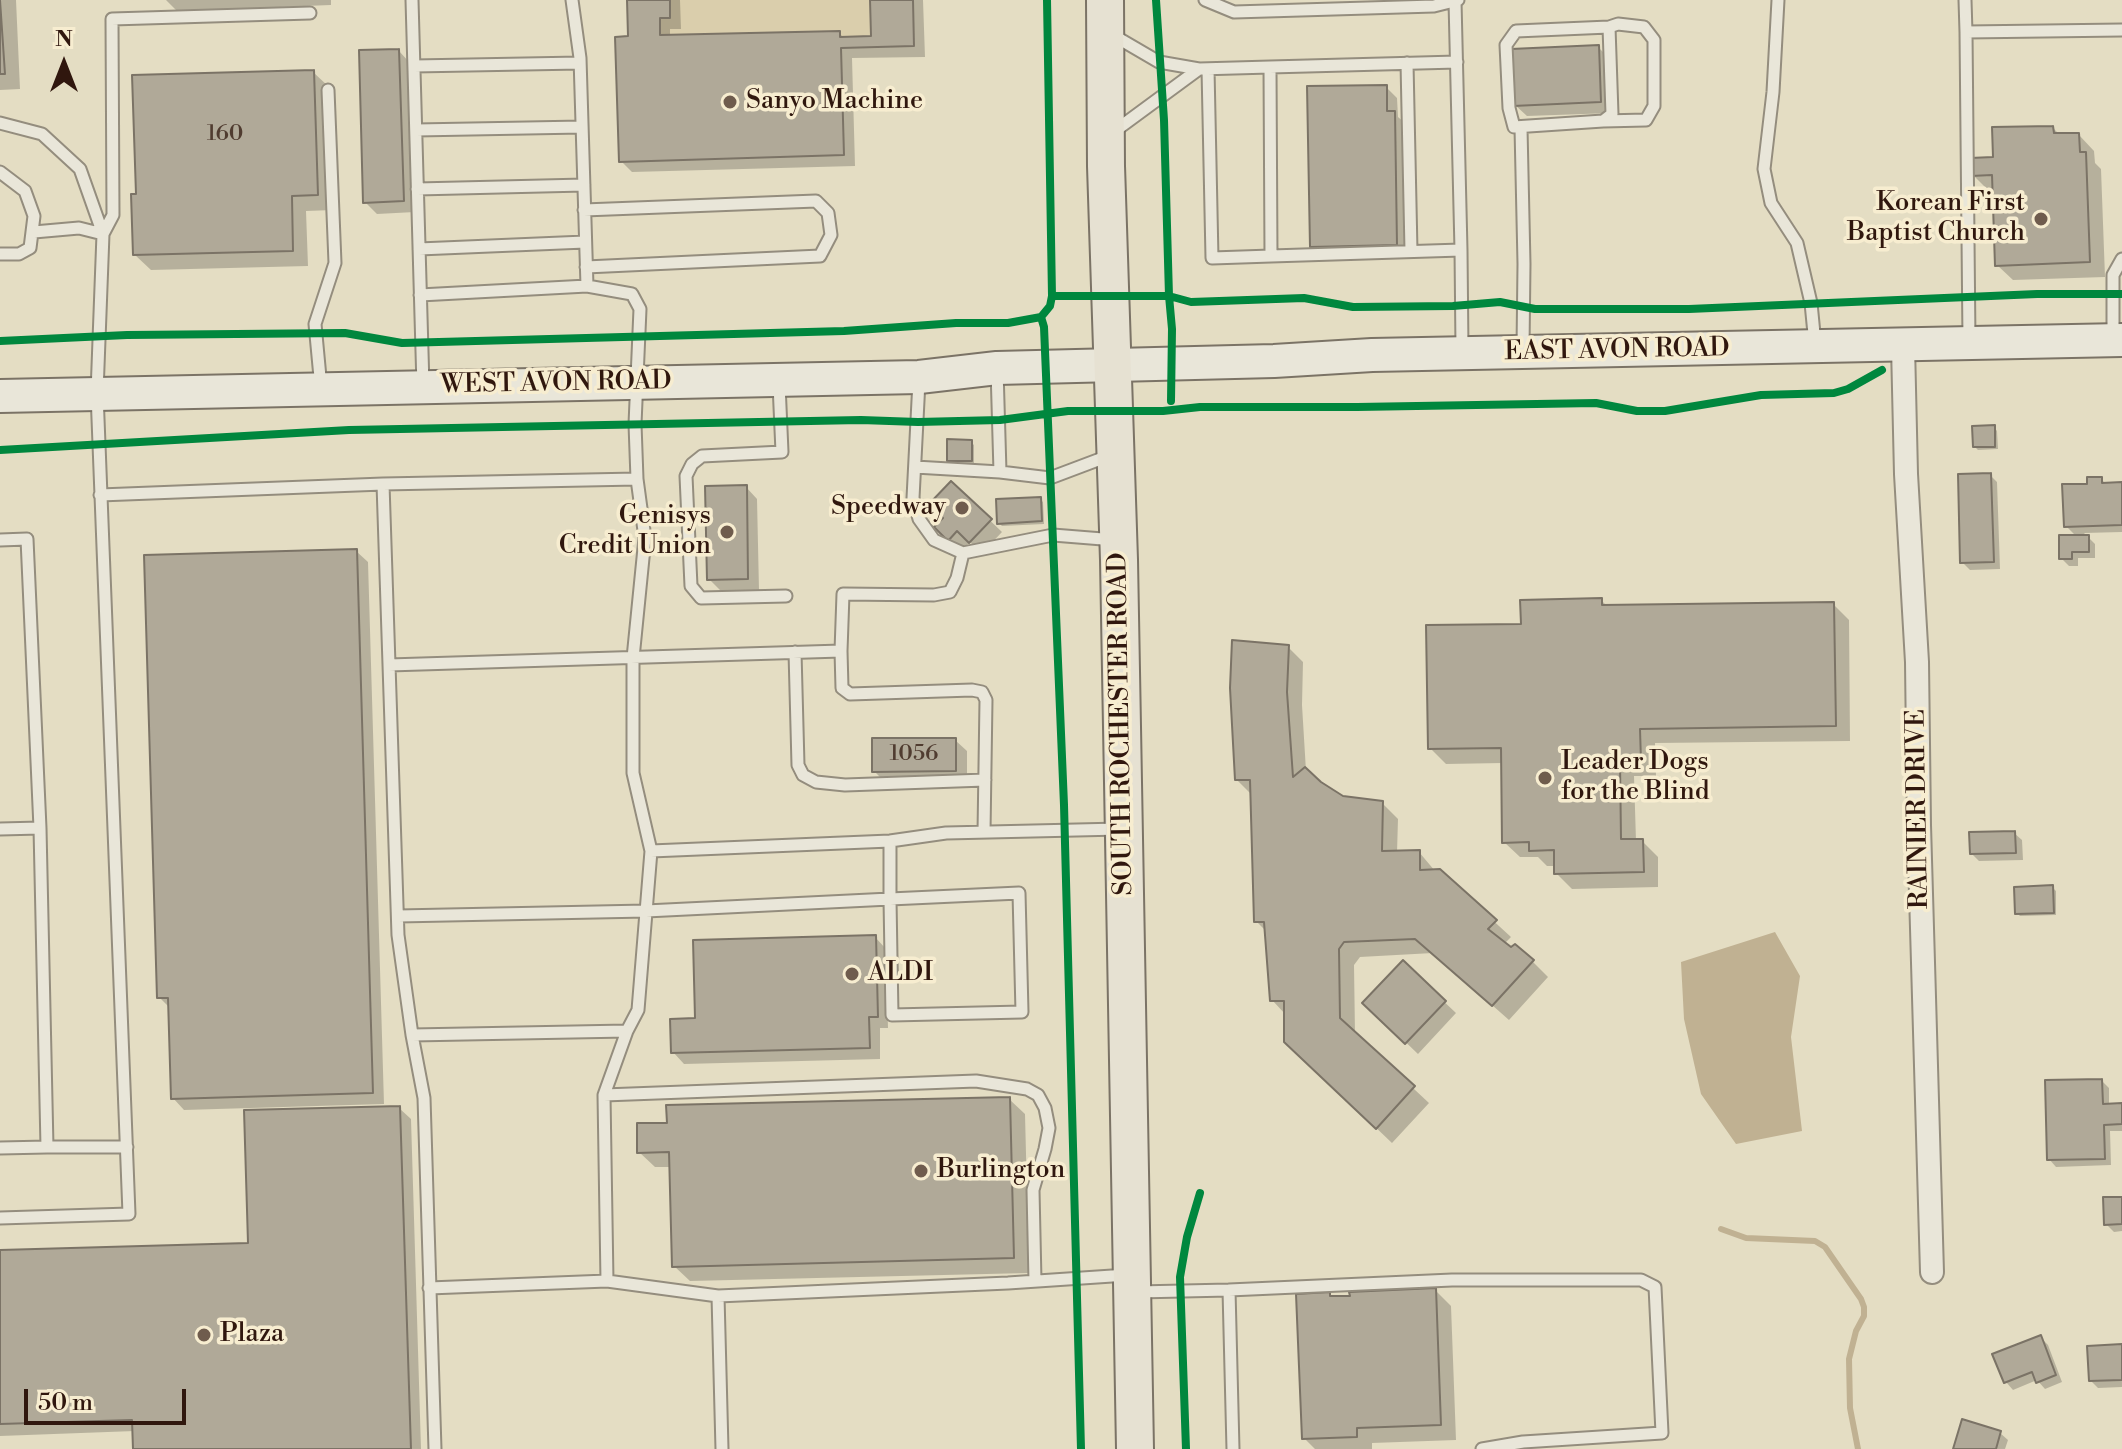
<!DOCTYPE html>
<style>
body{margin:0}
#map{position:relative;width:2122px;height:1449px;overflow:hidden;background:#e4ddc3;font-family:"Libre Bodoni",serif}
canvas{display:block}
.north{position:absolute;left:24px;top:24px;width:80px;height:80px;-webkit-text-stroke:6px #f7edd0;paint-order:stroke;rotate:0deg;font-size:22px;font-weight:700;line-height:32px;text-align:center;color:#30170e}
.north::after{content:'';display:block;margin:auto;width:28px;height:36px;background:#30170e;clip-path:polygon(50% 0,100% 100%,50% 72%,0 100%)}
.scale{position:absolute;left:24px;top:1389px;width:162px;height:36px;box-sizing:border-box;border:4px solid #30170e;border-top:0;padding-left:10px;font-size:24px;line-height:28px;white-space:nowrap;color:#30170e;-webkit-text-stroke:6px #f7edd0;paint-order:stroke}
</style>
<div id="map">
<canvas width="2122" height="1449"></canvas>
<div class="north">N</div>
<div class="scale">50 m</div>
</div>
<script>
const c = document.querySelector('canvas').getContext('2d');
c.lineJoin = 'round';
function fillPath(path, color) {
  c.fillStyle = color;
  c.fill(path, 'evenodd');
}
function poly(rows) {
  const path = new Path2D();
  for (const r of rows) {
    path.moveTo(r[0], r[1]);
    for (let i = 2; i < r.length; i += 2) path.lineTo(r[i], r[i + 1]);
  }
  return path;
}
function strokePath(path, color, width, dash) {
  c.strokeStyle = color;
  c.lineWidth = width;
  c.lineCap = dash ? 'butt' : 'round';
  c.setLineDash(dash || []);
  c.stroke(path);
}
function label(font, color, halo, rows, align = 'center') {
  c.font = font + ' "Libre Bodoni",serif';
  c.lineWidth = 7;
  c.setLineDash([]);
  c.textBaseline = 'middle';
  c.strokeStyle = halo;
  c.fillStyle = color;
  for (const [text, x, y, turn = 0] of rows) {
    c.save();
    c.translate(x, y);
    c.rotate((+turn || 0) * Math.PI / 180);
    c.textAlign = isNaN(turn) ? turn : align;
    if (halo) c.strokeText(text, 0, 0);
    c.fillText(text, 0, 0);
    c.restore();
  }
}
const green = poly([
 [670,0,870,0,871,36,840,37,839,31,660,35,660,18,670,18]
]);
const water = poly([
 [1775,932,1800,976,1791,1037,1802,1131,1736,1144,1701,1094,1684,1019,1681,962]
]);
const shadow = poly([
 [0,0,16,0,20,89,0,90],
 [166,0,331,0,331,5,177,11],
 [629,0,680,0,681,29,670,29,670,37,839,33,845,39,873,38,872,0,923,0,925,57,852,58,855,166,632,172,621,161,630,38],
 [1598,47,1610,59,1612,113,1527,116,1515,105],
 [399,51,410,63,415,212,377,214,365,202],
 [313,72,329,87,333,210,306,211,308,266,151,270,135,255],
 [1386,87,1397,98,1398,117,1406,124,1408,256,1324,258,1312,246],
 [2053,128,2060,135,2079,135,2094,151,2095,163,2101,169,2105,277,2013,280,1997,265,1994,190,1989,191,1973,175],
 [1994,427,1997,431,1998,449,1978,450,1975,447],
 [971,442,974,445,974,464,952,464,949,461],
 [1990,475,1997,482,2000,569,1970,570,1962,562],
 [2101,479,2107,485,2122,484,2122,532,2084,533,2095,544,2095,558,2078,558,2078,566,2069,566,2061,558,2077,537,2066,526,2089,485],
 [951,483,1002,532,982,553,970,542,961,551,937,527,945,518],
 [746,487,757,499,759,590,721,591,709,579],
 [1040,499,1043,502,1044,524,1002,526,999,523],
 [356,551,368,562,384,1104,184,1110,173,1098,170,1008,159,997],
 [1601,600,1608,607,1833,604,1849,620,1850,741,1655,743,1656,776,1634,776,1636,841,1642,841,1658,857,1658,887,1572,889,1556,873,1556,866,1547,866,1538,857,1520,857,1504,842,1503,763,1446,764,1430,748,1523,626],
 [1288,647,1303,662,1302,705,1306,771,1342,798,1382,803,1398,819,1397,853,1419,852,1435,871,1439,871,1511,937,1504,944,1532,961,1548,977,1509,1020,1433,953,1360,957,1354,965,1355,1034,1429,1103,1392,1143,1303,1058,1286,1015,1272,1000,1267,932,1256,921,1252,795,1237,780],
 [955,740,967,751,967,782,886,783,874,771],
 [2014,833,2022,840,2023,860,1979,861,1972,854],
 [2053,888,2056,891,2056,915,2020,916,2017,913],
 [875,937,886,949,888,1028,880,1028,880,1059,684,1064,673,1052,697,1020],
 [1403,963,1456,1013,1418,1054,1365,1003],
 [2102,1081,2109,1088,2109,1106,2122,1105,2122,1131,2110,1131,2111,1165,2056,1167,2049,1159],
 [1009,1099,1025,1114,1029,1273,690,1281,674,1266,672,1167,655,1167,639,1152],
 [399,1108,411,1119,421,1449,135,1449,135,1431,0,1436,0,1252,250,1245],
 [2122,1199,2122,1231,2114,1232,2106,1224],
 [1435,1290,1451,1306,1456,1440,1372,1443,1372,1449,1315,1449,1304,1438,1329,1294,1333,1298],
 [2040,1337,2048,1345,2062,1382,2045,1389,2037,1380,2013,1390,2006,1382,1995,1355],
 [2122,1346,2122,1387,2098,1388,2090,1380],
 [2000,1433,2008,1440,2005,1449,1955,1449]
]);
const stream = poly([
 [1721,1229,1746,1238,1815,1241,1825,1247,1861,1299,1864,1307,1864,1316,1856,1331,1849,1359,1850,1408,1858,1449]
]);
const building = poly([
 [0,0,5,74,0,74,0,0],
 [627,0,670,0,670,18,660,18,660,35,840,31,840,37,871,36,870,0,913,0,914,46,841,48,844,155,619,162,615,37,628,36,627,0],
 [1599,45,1601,102,1513,106,1511,49,1599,45],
 [399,49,404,201,363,203,359,50,399,49],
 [314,70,318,195,292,196,293,251,133,255,131,194,136,194,132,75,314,70],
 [1387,85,1387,111,1395,111,1397,245,1310,247,1307,86,1387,85],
 [2053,126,2054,133,2079,133,2080,152,2086,152,2090,262,1995,266,1992,175,1971,176,1970,158,1993,157,1992,127,2053,126],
 [1995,425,1995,447,1973,447,1972,426,1995,425],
 [947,439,972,440,972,461,947,461,947,439],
 [1991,473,1994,562,1960,563,1958,474,1991,473],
 [2087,477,2102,477,2102,483,2122,482,2122,525,2064,527,2062,484,2087,484,2087,477],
 [951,481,992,519,969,543,957,531,948,541,934,527,943,518,929,504,951,481],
 [747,485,748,579,707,580,705,486,747,485],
 [1041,497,1042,521,997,524,996,499,1041,497],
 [2059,535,2089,535,2089,552,2072,552,2072,559,2059,559,2059,535],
 [357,549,373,1093,171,1099,168,998,157,998,144,555,357,549],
 [1602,598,1602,605,1834,602,1836,726,1640,729,1641,761,1620,761,1621,839,1643,839,1644,872,1554,874,1554,850,1529,851,1529,842,1502,843,1501,748,1428,749,1426,625,1521,624,1520,600,1602,598],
 [1232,640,1289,645,1287,692,1293,777,1305,767,1321,782,1343,796,1383,801,1382,851,1420,850,1420,870,1440,869,1497,920,1488,929,1511,947,1515,944,1534,960,1492,1006,1415,939,1344,942,1339,949,1340,1018,1415,1086,1376,1129,1284,1042,1284,1001,1270,1001,1264,922,1254,922,1250,780,1235,780,1230,688,1232,640],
 [872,738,956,738,956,771,872,772,872,738],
 [2015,831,2016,853,1970,854,1969,832,2015,831],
 [2053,885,2054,913,2015,914,2014,887,2053,885],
 [876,935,878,1017,869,1017,870,1048,671,1053,670,1019,695,1018,693,940,876,935],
 [1403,960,1446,1001,1405,1044,1362,1003,1403,960],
 [2102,1079,2103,1104,2122,1103,2122,1124,2104,1125,2105,1159,2047,1160,2045,1080,2102,1079],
 [1010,1097,1014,1258,672,1267,669,1152,637,1153,637,1123,667,1123,666,1105,1010,1097],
 [400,1106,411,1449,133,1449,132,1420,0,1424,0,1250,248,1243,244,1110,400,1106],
 [2103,1197,2122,1197,2122,1224,2104,1225,2103,1197],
 [1436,1288,1441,1425,1357,1428,1357,1437,1302,1439,1296,1294,1330,1292,1330,1296,1350,1296,1349,1292,1436,1288],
 [2041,1335,2056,1375,2036,1383,2032,1372,2004,1383,1992,1354,2041,1335],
 [2122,1344,2122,1380,2089,1381,2087,1346,2122,1344],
 [1962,1419,2001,1431,1996,1449,1953,1449,1962,1419]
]);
const lane = poly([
 [412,0,423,386],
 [572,0,580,58,587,286],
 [1205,0,1234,12,1434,6,1458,0],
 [1778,0,1773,92,1764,169,1771,203,1797,243,1811,303,1815,344],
 [1965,0,1966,32],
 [1455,1,1461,250],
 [1609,27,1612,114,1603,121,1514,127,1509,108,1506,45,1516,31,1609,27],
 [1111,34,1159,62,1199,69,1270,67,1271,256,1461,250,1462,349],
 [1407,63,1411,251],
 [414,66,580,63],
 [1270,67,1457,62],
 [1208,69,1212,258,1271,256],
 [1603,121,1646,120,1654,106,1654,40,1644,27,1618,24,1609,27],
 [0,123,42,134,80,169,103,234,97,393,129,1214,0,1218],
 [1521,128,1524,264,1523,348],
 [416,130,582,127],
 [1112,133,1199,69],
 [0,172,25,191,34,216,30,248,19,254,0,254],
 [417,189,584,185],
 [584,210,816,201,828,213,831,235,820,256,586,267],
 [34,232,79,228,103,234,113,215,112,19,310,13],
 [419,249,585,242],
 [420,295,587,286,632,294,640,309,635,424,637,479,645,538,633,658,633,773,651,851,638,1010,627,1031,604,1095,607,1281,718,1296,722,1449],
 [2113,336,2113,275,2122,259],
 [1969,341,1966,32,2122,30],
 [919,381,913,498,919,519,934,540,963,553,1053,535,1115,540],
 [779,384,782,452,702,456,692,464,686,476,691,586,701,598,786,596],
 [321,388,315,324,335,263,328,90],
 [915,467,1000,472,997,369],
 [1000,472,1050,478,1111,455],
 [383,484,637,479],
 [100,495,383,484,398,935,412,1035,627,1031],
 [0,540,27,539,40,828],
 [841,651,843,594,934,595,950,592,957,578,963,553],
 [795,652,798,765,803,775,816,782,845,785,985,780],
 [389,665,841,651,842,688,850,694,972,690,982,692,986,700,984,832],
 [0,829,40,828,47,1147,127,1147],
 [651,851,890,841,946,833,1120,829],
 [398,916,646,911,890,899,1019,893,1022,1012,892,1015,891,958,890,899,890,841],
 [412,1035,424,1098,435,1449],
 [604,1095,976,1081,1027,1089,1038,1095,1045,1108,1049,1128,1045,1149,1033,1190,1035,1281],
 [0,1148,47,1147],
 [429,1288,607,1281],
 [1137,1292,1229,1290],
 [718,1296,1008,1283,1127,1275],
 [1233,1449,1229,1290,1452,1280,1641,1280,1655,1287,1662,1433,1523,1442,1482,1449]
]);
const street = poly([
 [1903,346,1906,474,1917,662,1919,825,1932,1272]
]);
const secondary = poly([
 [0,396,919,377,997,368,1274,361,1372,355,2122,340]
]);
const primary = poly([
 [1105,0,1106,166,1119,560,1135,1449]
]);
const cycleway = poly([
 [1047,0,1052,296,1050,306,1041,317,1044,327,1064,805,1081,1449],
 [1156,0,1164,120,1169,296,1191,302,1304,298,1353,307,1453,306,1500,302,1535,309,1689,309,2037,294,2122,294],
 [1052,296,1169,296,1172,329,1171,401],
 [0,341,127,335,345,333,402,343,844,331,956,323,1008,323,1041,317],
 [0,450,349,430,861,420,918,422,1000,420,1068,411,1163,411,1200,407,1357,407,1596,403,1637,411,1665,411,1761,395,1834,393,1848,389,1882,370],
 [1186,1449,1180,1277,1187,1237,1200,1193]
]);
const markers = [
 [730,102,8,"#6f5c4d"],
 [2041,219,8,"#6f5c4d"],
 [962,508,8,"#6f5c4d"],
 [727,532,8,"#6f5c4d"],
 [1545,778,8,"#6f5c4d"],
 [852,974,8,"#6f5c4d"],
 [921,1171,8,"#6f5c4d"],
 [204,1335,8,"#6f5c4d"]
];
const numberNames = [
 ["160",225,135],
 ["1056",914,755]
];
const poiNames = [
 ["Sanyo Machine",746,102],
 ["Korean First",2025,204,"right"],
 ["Baptist Church",2025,234,"right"],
 ["Speedway",946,508,"right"],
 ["Genisys",711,517,"right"],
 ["Credit Union",711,547,"right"],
 ["Leader Dogs",1561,763],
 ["for the Blind",1561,793],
 ["ALDI",868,974],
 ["Burlington",937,1171],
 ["Plaza",220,1335]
];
const streetNames = [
 ["EAST AVON ROAD",1617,351,-1],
 ["WEST AVON ROAD",556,384,-1],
 ["SOUTH ROCHESTER ROAD",1122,724,-91],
 ["RAINIER DRIVE",1919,809,-91]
];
fillPath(green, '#daceac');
fillPath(water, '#c0b192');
fillPath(shadow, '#0003');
strokePath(stream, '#c0b192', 6);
fillPath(building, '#b0a998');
strokePath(building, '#7b7366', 2);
strokePath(lane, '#948d7e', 15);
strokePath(street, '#948d7e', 26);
strokePath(secondary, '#7b7366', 36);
strokePath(primary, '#7b7366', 40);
strokePath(lane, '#e9e6d9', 11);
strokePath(street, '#e9e6d9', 22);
strokePath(secondary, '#e9e6d9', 32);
strokePath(primary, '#e6e1d2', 36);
strokePath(cycleway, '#00873e', 8);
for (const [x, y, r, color] of markers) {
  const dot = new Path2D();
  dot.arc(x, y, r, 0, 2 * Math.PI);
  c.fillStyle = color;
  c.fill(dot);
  strokePath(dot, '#f7edd0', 3);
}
label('22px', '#503c30', null, numberNames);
label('26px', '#30170e', '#f7edd0', poiNames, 'left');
label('26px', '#30170e', '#f7edd0', streetNames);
</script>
